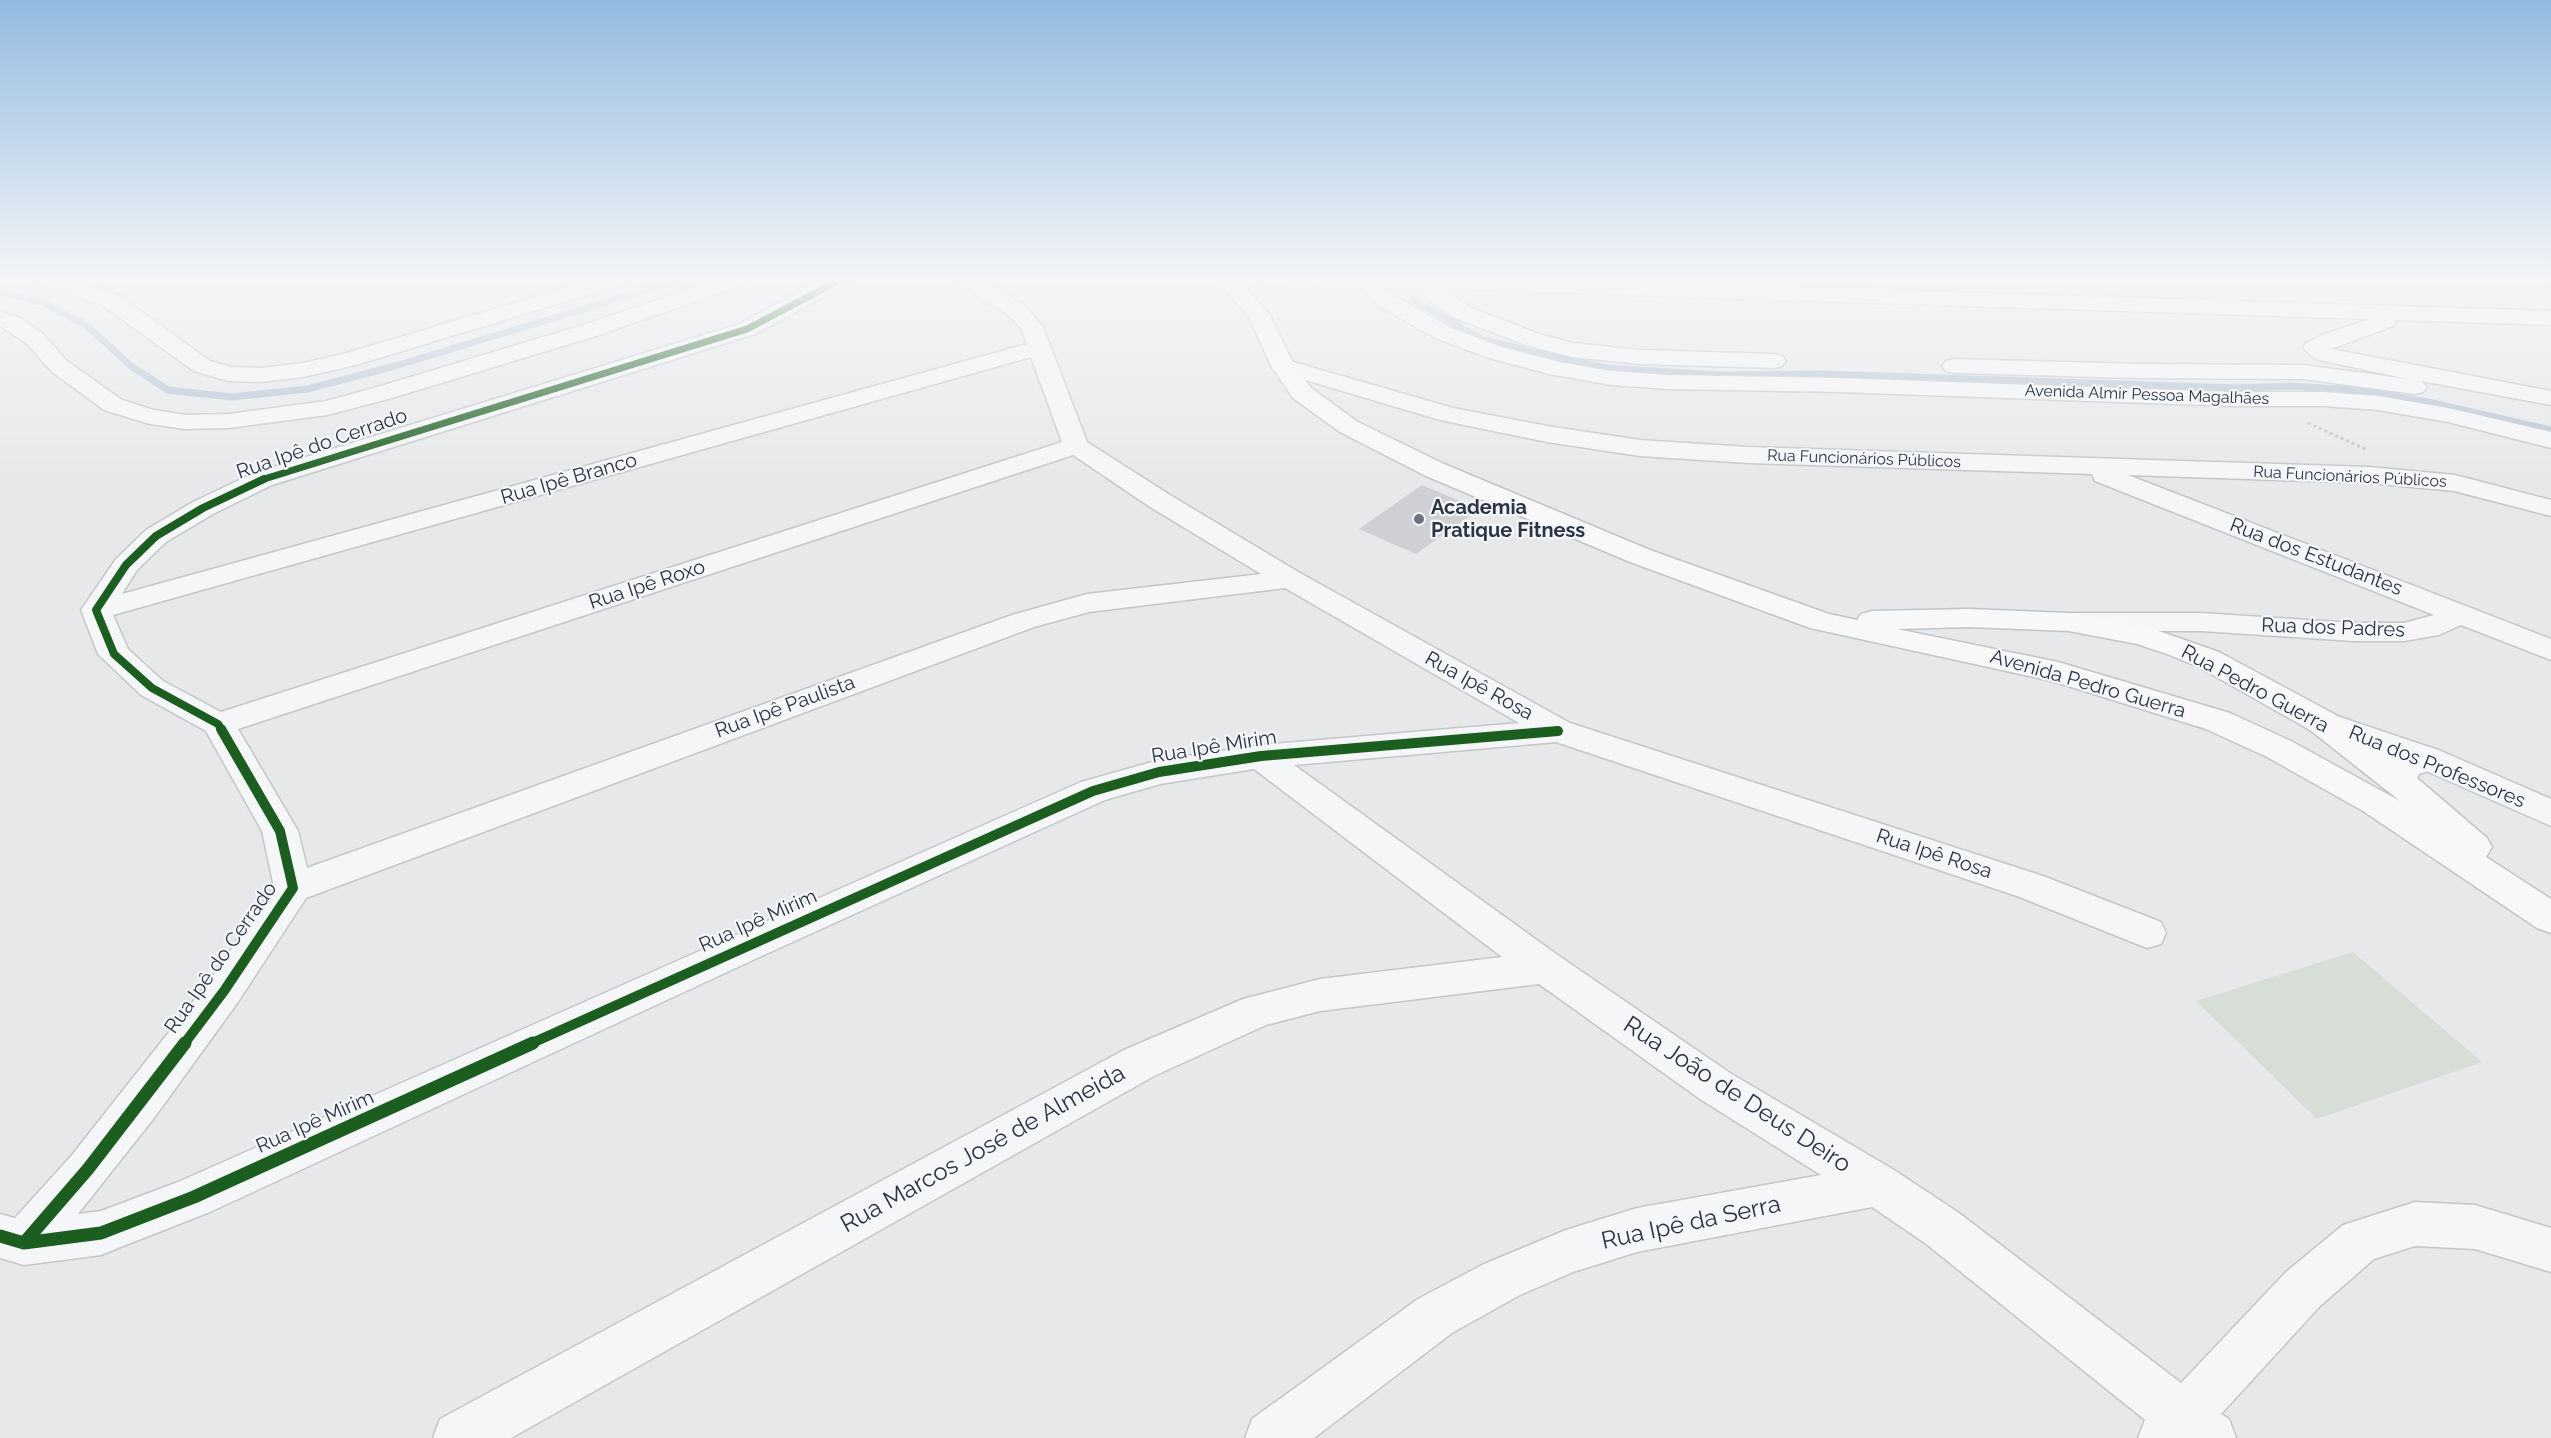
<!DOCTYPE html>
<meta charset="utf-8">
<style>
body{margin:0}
canvas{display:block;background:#e6e8ea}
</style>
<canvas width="2551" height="1438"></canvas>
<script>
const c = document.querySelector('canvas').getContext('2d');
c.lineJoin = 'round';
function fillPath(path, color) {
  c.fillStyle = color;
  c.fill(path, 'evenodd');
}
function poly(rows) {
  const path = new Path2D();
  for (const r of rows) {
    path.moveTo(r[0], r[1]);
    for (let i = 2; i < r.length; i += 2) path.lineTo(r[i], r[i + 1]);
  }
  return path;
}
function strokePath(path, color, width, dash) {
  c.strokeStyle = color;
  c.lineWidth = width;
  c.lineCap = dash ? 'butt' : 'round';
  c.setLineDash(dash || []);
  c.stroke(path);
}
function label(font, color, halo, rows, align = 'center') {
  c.font = font + ' Raleway,sans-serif';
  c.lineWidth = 4.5;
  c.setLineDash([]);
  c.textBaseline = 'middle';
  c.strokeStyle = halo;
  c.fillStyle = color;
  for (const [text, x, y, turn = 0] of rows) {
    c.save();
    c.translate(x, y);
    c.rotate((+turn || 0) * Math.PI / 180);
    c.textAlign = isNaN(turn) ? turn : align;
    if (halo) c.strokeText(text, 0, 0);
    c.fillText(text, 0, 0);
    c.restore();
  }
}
const green = poly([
 [2353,952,2482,1062,2317,1119,2196,1001]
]);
const stream = poly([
 [0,292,42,302,86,325,131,366,168,390,232,397,307,389,395,366,679,280],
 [1414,300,1483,340,1606,368,1720,375,1822,374,2238,388,2290,386,2359,390,2428,402,2551,430]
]);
const building = poly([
 [1422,485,1479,509,1416,554,1359,529]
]);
const path = poly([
 [2308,423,2367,450]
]);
const minor = poly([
 [33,280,71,280,118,295,210,361,230,367,260,368,303,363,343,354,592,280,626,280,623,284,356,365,303,377,260,382,228,381,194,371,102,305,36,284,33,280],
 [715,280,747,280,744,284,599,335,392,398,327,415,229,428,185,429,150,424,104,410,51,371,26,343,0,326,0,312,20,318,42,333,67,361,122,400,154,410,185,415,229,414,326,401,374,388,583,325,715,280],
 [823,280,850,280,847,284,755,334,272,485,213,514,166,542,137,570,122,594,1027,344,1022,329,1009,316,959,284,956,280,982,280,1025,306,1043,327,1087,442,1170,495,1300,573,1570,723,2043,876,2161,922,2166,933,2161,944,2147,948,2017,896,1556,742,1294,765,1559,956,1730,1073,1894,1170,1959,1213,2181,1383,2286,1272,2343,1225,2415,1202,2475,1205,2551,1228,2551,1272,2475,1249,2415,1246,2374,1259,2320,1306,2221,1414,2229,1419,2236,1438,2138,1438,2145,1420,1925,1243,1872,1207,1637,1252,1573,1272,1518,1296,1452,1333,1314,1438,1245,1438,1252,1419,1418,1299,1484,1264,1566,1230,1637,1208,1821,1175,1700,1099,1539,984,1320,1011,1266,1025,1154,1076,511,1438,433,1438,440,1419,1124,1050,1243,999,1320,979,1502,957,1254,769,1160,784,1105,800,753,960,210,1212,118,1248,101,1255,24,1265,0,1258,0,1214,15,1218,72,1155,210,980,274,887,262,831,206,731,141,695,98,654,81,610,116,559,146,530,193,502,254,473,739,324,823,280],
 [1031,357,1062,442,221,712,163,681,128,649,113,615,1031,357],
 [1073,455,1150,507,1261,574,1087,594,1012,615,307,868,298,831,238,729,1073,455],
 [1285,588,1519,723,1261,745,1159,760,1081,782,178,1182,101,1211,78,1214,154,1118,238,1002,306,898,1034,627,1089,612,1285,588],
 [1261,280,1575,280,2551,311,2551,325,2395,320,2393,326,2331,349,2551,391,2551,405,2421,381,2427,387,2423,392,2415,394,2303,379,2139,378,1954,373,1946,371,1942,366,1946,361,1954,359,2139,364,2303,365,2408,379,2315,359,2303,348,2306,343,2327,333,2370,319,1442,289,1471,308,1542,335,1573,343,1639,350,1774,354,1782,356,1786,361,1782,366,1774,368,1639,364,1572,357,1526,345,1455,318,1428,300,1420,288,1387,288,1395,296,1451,328,1502,347,1559,362,1611,371,1668,375,1840,378,2230,392,2324,392,2378,396,2448,408,2551,432,2551,448,2448,422,2378,410,2324,406,2230,406,1840,392,1668,389,1611,385,1549,374,1486,357,1435,338,1379,306,1363,288,1271,286,1264,284,1261,280],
 [1283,359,1453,408,1547,426,1640,440,1749,447,2369,467,2455,475,2551,500,2551,516,2454,491,2369,483,2128,475,2551,639,2551,660,2461,625,2439,635,2404,641,2354,641,2201,631,2073,631,2062,628,2058,622,2062,616,2073,613,2201,613,2354,623,2404,623,2434,615,2095,481,2092,474,1749,463,1640,456,1547,442,1440,420,1275,371,1271,366,1275,361,1283,359],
 [2322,711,2441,751,2551,799,2551,826,2417,767,2310,730,2305,722,2310,714,2322,711]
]);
const major = poly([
 [1216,280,1238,280,1270,315,1294,365,1311,388,1358,422,1444,464,1650,550,1829,614,1857,620,1861,614,1872,611,1969,609,2069,613,2153,629,2219,652,2334,714,2393,759,2429,747,2441,751,2446,759,2441,767,2419,774,2417,778,2487,838,2492,847,2486,857,2551,899,2551,933,2537,928,2363,811,2267,757,2206,729,2052,681,1810,628,1630,562,1426,476,1340,432,1293,398,1271,366,1249,317,1216,280],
 [1969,627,2069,631,2137,644,2167,654,2197,666,2310,730,2400,801,2291,741,2230,713,2058,662,1897,629,1969,627]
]);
const cyclewayFar3 = poly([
 [261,480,747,329,840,280]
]);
const cyclewayFar2 = poly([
 [222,730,218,724,152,688,114,654,96,610,126,565,156,536,203,508,264,479]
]);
const cyclewayFar1 = poly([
 [184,1044,224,991,293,888,280,831,221,729],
 [530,1044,1093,791,1159,772,1261,756,1558,731]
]);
const cycleway = poly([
 [0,1236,24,1243,101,1233,194,1197,533,1043],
 [24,1243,88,1169,185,1043]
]);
const markers = [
 [1419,519,6,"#6c737f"]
];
const farStreetnames = [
 ["Avenida Almir Pessoa Magalhães",2147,395,2],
 ["Rua Funcionários Públicos",1864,459,2],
 ["Rua Funcionários Públicos",2350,477,3]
];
const streetNames = [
 ["Rua Ipê do Cerrado",322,444,-19],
 ["Rua Ipê Branco",569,479,-16],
 ["Rua dos Estudantes",2316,557,21],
 ["Rua Ipê Roxo",647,585,-18],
 ["Rua dos Padres",2333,628,2],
 ["Avenida Pedro Guerra",2088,684,16],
 ["Rua Ipê Rosa",1479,686,29],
 ["Rua Pedro Guerra",2255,689,28],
 ["Rua Ipê Paulista",785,707,-20],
 ["Rua Ipê Mirim",1214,747,-9],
 ["Rua dos Professores",2437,767,22],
 ["Rua Ipê Rosa",1934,854,18],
 ["Rua Ipê Mirim",758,921,-24],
 ["Rua Ipê do Cerrado",221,958,-55],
 ["Rua Ipê Mirim",315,1122,-24]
];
const poiNames = [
 ["Academia",1431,508],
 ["Pratique Fitness",1431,531]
];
const nearStreetnames = [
 ["Rua João de Deus Deiro",1737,1095,33],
 ["Rua Marcos José de Almeida",983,1149,-29],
 ["Rua Ipê da Serra",1691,1223,-12]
];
fillPath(green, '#d6ded6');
strokePath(stream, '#b4c4d5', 7);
fillPath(building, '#ced0d3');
strokePath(minor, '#c4c6c8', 3);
strokePath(major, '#c2c5c8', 3);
strokePath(path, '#c5c6ca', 3, [3, 3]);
fillPath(minor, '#f5f6f7');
fillPath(major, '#f8f8f8');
strokePath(cyclewayFar3, '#1b5e20', 7);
strokePath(cyclewayFar2, '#1b5e20', 8);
strokePath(cyclewayFar1, '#1b5e20', 10);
strokePath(cycleway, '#1b5e20', 13);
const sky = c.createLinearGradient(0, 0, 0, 482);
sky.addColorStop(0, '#93bae0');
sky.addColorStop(0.58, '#f4f5f6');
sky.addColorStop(1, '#f4f5f600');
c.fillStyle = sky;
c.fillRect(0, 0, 2551, 482);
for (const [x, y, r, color] of markers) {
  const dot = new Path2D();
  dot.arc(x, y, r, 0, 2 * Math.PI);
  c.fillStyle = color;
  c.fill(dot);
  strokePath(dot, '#f4f6f9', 2);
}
label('16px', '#2b3445', '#f4f6f9', farStreetnames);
label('20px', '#2b3445', '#f4f6f9', streetNames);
label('bold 20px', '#2b3445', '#f4f6f9', poiNames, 'left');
label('24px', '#2b3445', '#f4f6f9', nearStreetnames);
</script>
